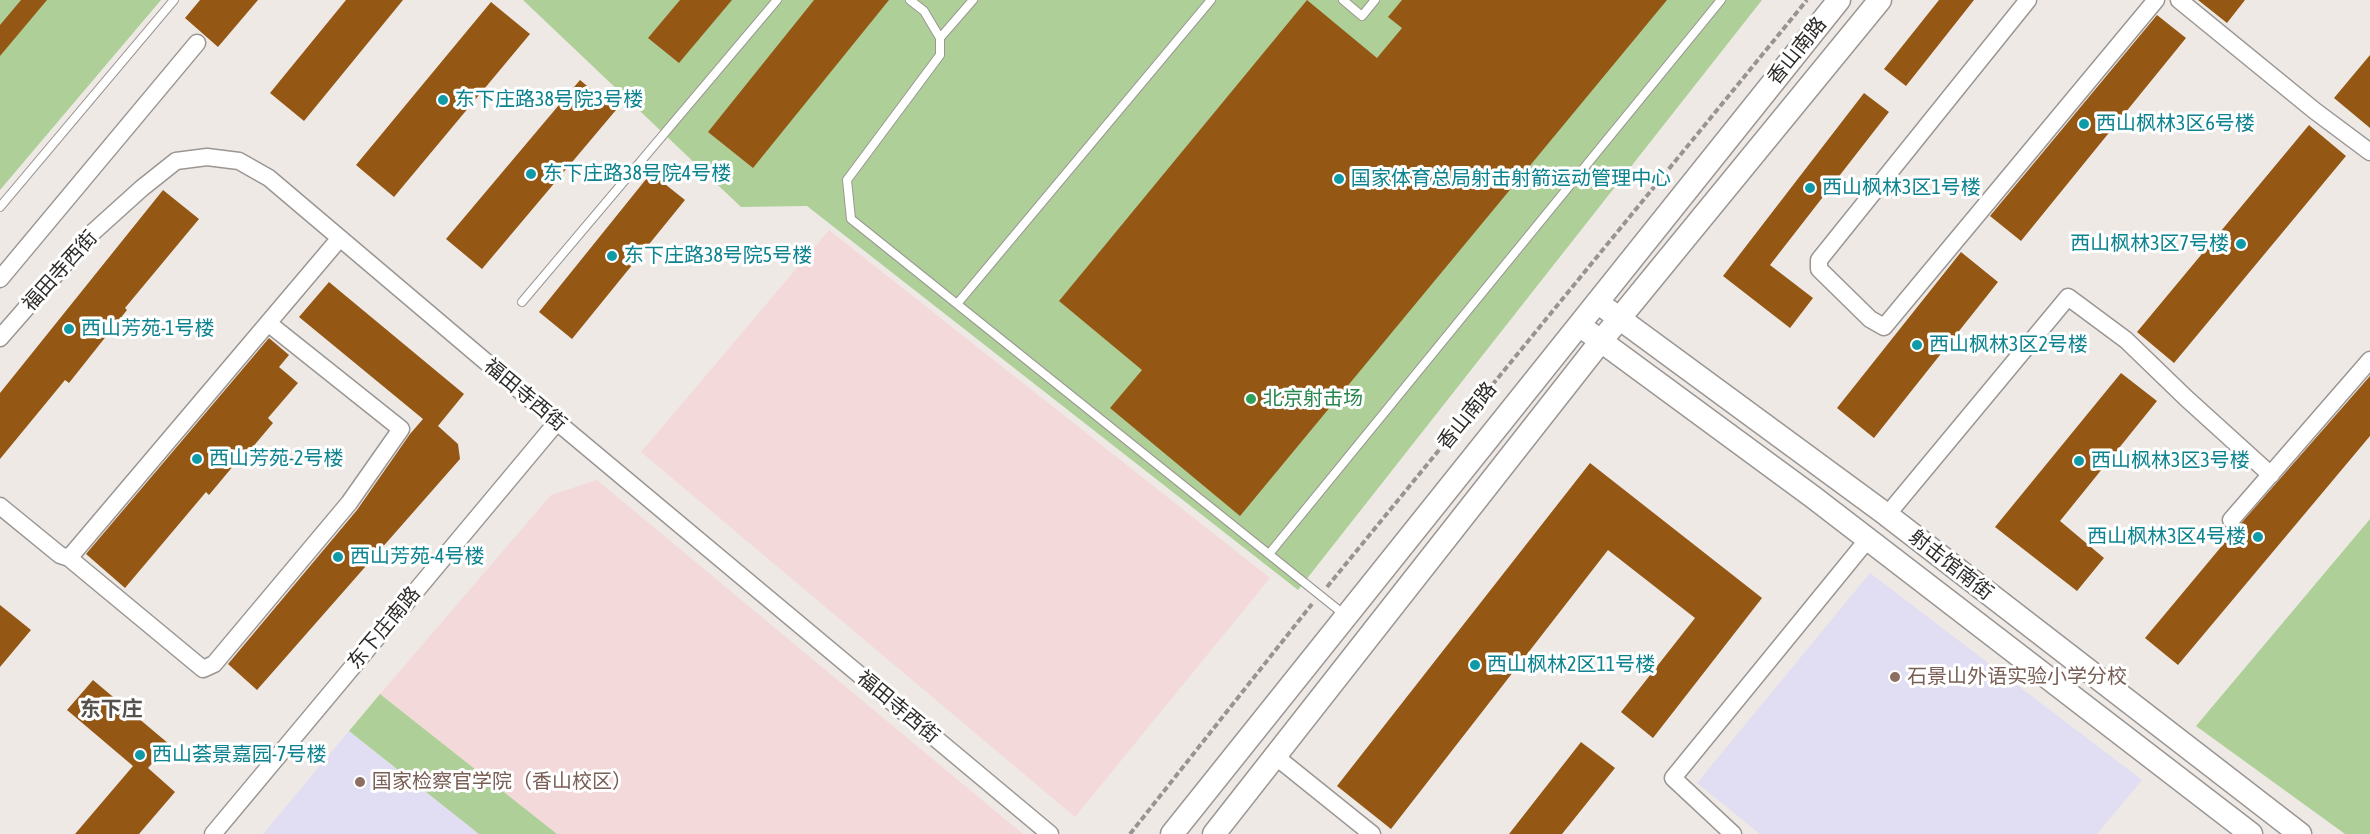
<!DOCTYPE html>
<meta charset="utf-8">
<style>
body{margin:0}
canvas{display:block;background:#eee9e5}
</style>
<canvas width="2370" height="834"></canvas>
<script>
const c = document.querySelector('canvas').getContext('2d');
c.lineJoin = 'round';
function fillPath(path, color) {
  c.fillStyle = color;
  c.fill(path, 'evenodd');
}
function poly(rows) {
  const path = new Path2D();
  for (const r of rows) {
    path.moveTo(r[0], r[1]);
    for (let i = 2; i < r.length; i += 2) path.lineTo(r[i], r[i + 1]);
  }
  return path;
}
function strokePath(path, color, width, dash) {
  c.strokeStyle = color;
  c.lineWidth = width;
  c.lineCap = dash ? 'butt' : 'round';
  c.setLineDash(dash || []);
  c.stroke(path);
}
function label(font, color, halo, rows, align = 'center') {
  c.font = font + ' "Asap Condensed","Noto Sans SC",sans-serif';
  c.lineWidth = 6;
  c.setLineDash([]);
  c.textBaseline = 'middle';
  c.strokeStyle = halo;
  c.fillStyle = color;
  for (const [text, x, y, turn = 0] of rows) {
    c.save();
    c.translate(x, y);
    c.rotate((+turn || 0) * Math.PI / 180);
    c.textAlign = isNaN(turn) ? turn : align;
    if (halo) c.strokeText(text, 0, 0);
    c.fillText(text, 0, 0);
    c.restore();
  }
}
const commercial = poly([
 [829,230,1270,578,1075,817,641,452],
 [597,480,1023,834,557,834,380,694,551,495]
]);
const education = poly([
 [1870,573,2142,780,2097,834,1760,834,1697,783],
 [349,731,479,834,263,834]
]);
const green = poly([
 [0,0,161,0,0,190],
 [523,0,1762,0,1298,590,807,206,741,207],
 [2370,519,2370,834,2345,834,2196,726],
 [380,694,557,834,479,834,349,731]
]);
const building = poly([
 [21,0,47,0,0,56,0,25],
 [200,0,258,0,218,47,185,18],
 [346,0,403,0,304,121,270,93],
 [680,0,732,0,679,63,648,38],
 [814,0,889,0,753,168,708,132],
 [1307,0,1377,58,1402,28,1388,17,1402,0,1667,0,1240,516,1110,408,1142,370,1059,301],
 [1939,0,1974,0,1906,86,1884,69],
 [2198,0,2245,0,2227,23],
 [491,2,530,34,394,197,356,165],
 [2157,15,2186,38,2021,241,1990,216],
 [2370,55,2370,128,2334,98],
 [580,80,616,110,482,269,446,239],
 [1864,93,1889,112,1770,265,1813,298,1790,328,1723,276],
 [2309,125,2346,156,2174,363,2137,332],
 [651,173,685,200,572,339,539,312],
 [163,190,199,219,125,308,127,310,69,383,65,380,0,459,0,393],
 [1961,252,1998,282,1874,438,1837,408],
 [329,282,464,394,438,426,458,444,460,459,257,690,228,664,357,510,410,434,423,419,299,317],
 [269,338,289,355,279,367,298,383,268,418,273,423,246,455,244,453,209,495,206,492,125,588,86,554],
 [2121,373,2157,401,2060,521,2104,558,2077,591,1995,527],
 [2370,376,2370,436,2178,665,2145,638,2236,529],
 [1590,463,1762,598,1653,738,1621,712,1695,618,1608,550,1391,829,1337,786],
 [0,605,31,630,0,667],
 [93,680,169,744,148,768,175,792,139,834,75,834,133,766,67,710],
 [1581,742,1615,768,1562,834,1509,834]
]);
const path = poly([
 [1327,587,1807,0],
 [1130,834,1312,604]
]);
const lane = poly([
 [910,0,924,11,940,38,940,55,847,180,851,219,1346,616],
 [1343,0,1362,16,1375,0],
 [940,38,973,0],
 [0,207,174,0],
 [522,302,777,0],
 [957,304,1211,0],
 [1269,554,1721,0]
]);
const street = poly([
 [2028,0,1819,260,1819,269,1870,319,1884,327,2156,0],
 [2179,0,2315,111,2370,152],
 [0,279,197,43],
 [0,338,91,234,142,188,176,161,207,157,239,161,269,178,557,422,1050,834],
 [0,506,60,555,69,558,203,669,214,664,349,503,401,429,268,323],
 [1887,515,2068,297,2126,340,2186,398,2271,475],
 [2231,520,2370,360],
 [69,558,340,238],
 [1275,756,1372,834],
 [213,834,557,422],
 [1733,834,1673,778,1868,539]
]);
const secondary = poly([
 [1608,310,1887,515,2300,834],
 [1590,333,1813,497,2251,834],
 [1172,834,1839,0],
 [1214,834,1601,341,1880,0]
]);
const markers = [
 [443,100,6,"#0f9aa8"],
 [2084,124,6,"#0f9aa8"],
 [531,174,6,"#0f9aa8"],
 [1339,179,6,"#0f9aa8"],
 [1810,188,6,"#0f9aa8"],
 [2241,244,6,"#0f9aa8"],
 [612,256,6,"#0f9aa8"],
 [69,329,6,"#0f9aa8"],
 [1917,345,6,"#0f9aa8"],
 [1251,399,6,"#2e9e5b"],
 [197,459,6,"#0f9aa8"],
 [2079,461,6,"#0f9aa8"],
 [2258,537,6,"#0f9aa8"],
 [338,557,6,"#0f9aa8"],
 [1475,665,6,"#0f9aa8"],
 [1895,677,6,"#8d6e63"],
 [140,755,6,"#0f9aa8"],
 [360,782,6,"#8d6e63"]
];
const streetNames = [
 ["香山南路",1797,51,-51],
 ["福田寺西街",60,271,-48],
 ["福田寺西街",525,395,40],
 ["香山南路",1467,416,-51],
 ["射击馆南街",1951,565,38],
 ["东下庄南路",384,628,-50],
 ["福田寺西街",898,707,40]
];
const cultureNames = [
 ["东下庄路38号院3号楼",455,100],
 ["西山枫林3区6号楼",2096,124],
 ["东下庄路38号院4号楼",543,174],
 ["国家体育总局射击射箭运动管理中心",1351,179],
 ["西山枫林3区1号楼",1822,188],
 ["西山枫林3区7号楼",2229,244,"right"],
 ["东下庄路38号院5号楼",624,256],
 ["西山芳苑-1号楼",81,329],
 ["西山枫林3区2号楼",1929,345],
 ["西山芳苑-2号楼",209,459],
 ["西山枫林3区3号楼",2091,461],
 ["西山枫林3区4号楼",2246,537,"right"],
 ["西山芳苑-4号楼",350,557],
 ["西山枫林2区11号楼",1487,665],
 ["西山荟景嘉园-7号楼",152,755]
];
const leisureNames = [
 ["北京射击场",1263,399]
];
const educationNames = [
 ["石景山外语实验小学分校",1907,677],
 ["国家检察官学院（香山校区）",372,782]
];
const neighbourhoodNames = [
 ["东下庄",111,709]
];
fillPath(commercial, '#f4d9da');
fillPath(education, '#e1ddf3');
fillPath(green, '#aed098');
fillPath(building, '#955814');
strokePath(lane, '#9b9693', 10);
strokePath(street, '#9b9693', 19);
strokePath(secondary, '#9b9693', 25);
strokePath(path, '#989491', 4, [6, 3]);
strokePath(lane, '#fff', 8);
strokePath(street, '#fff', 16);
strokePath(secondary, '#fff', 22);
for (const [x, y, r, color] of markers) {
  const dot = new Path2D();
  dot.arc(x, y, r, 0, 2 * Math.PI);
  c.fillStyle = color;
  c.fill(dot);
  strokePath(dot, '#fff', 2);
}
label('20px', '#2d2b29', '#fff', streetNames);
label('20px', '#0d838f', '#fff', cultureNames, 'left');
label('20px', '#27864d', '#fff', leisureNames, 'left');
label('20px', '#785e54', '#fff', educationNames, 'left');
label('bold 21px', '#55514d', '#fff', neighbourhoodNames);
</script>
